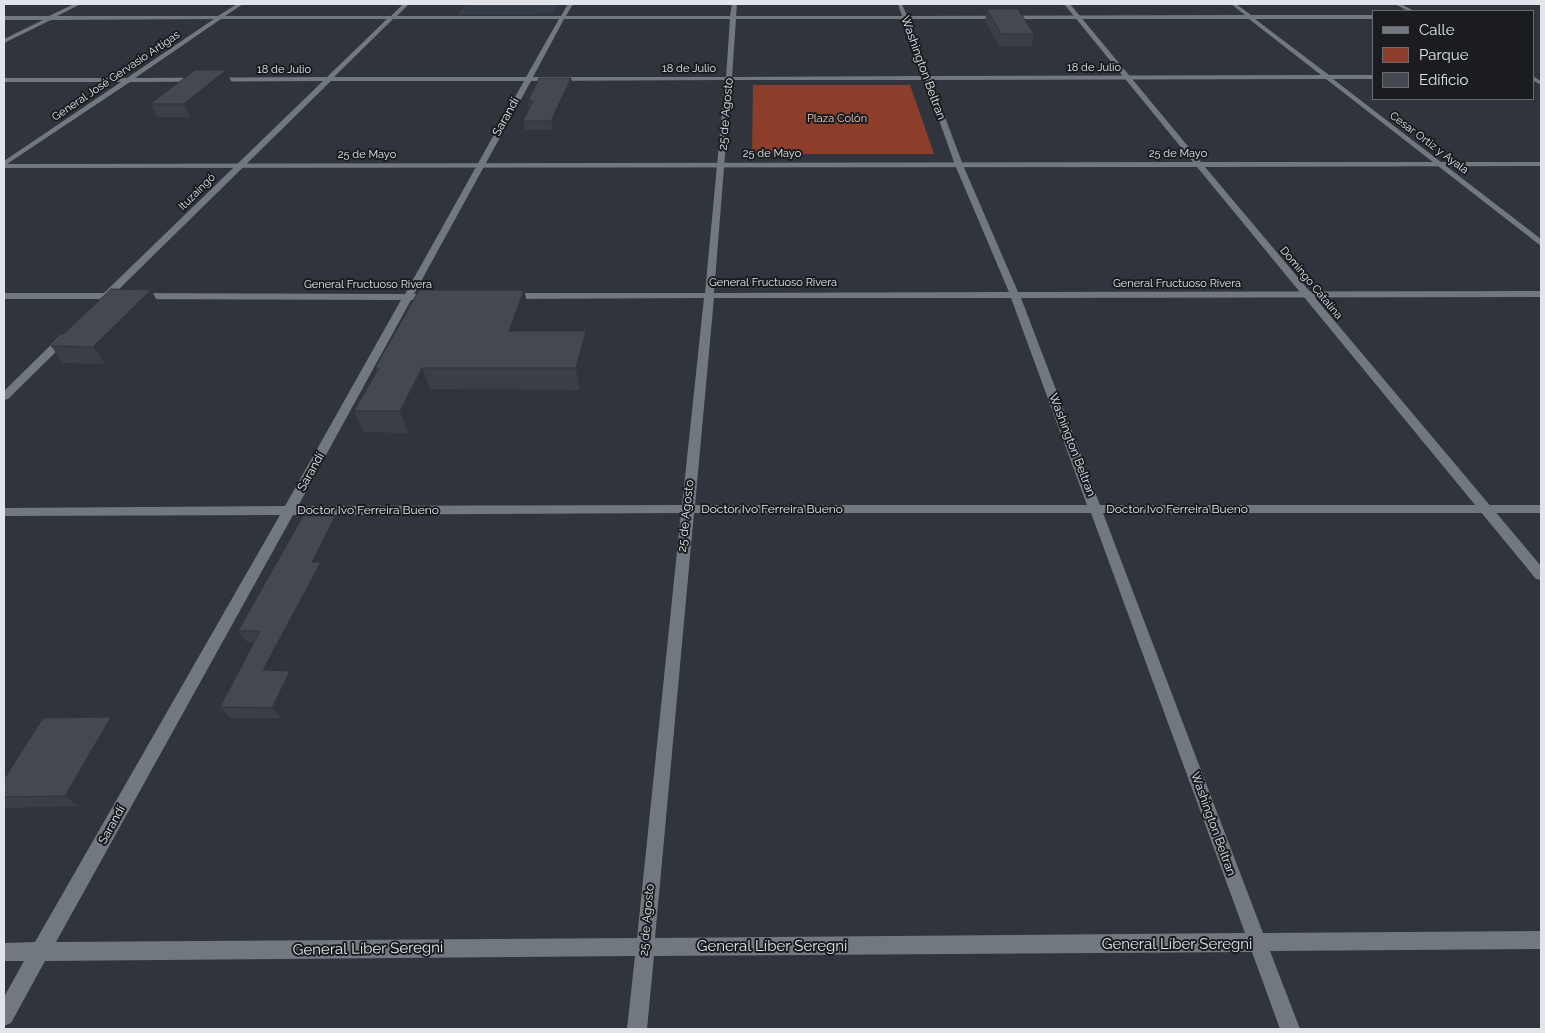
<!DOCTYPE html>
<meta charset="utf-8">
<style>
body{margin:0}
#map{position:relative;width:1545px;height:1033px;overflow:hidden;background:#30343c;font-family:Raleway,sans-serif}
canvas{display:block}
.frame{position:absolute;inset:0;border:5px solid #e1e4e9;pointer-events:none}
.legend{position:absolute;left:1372px;top:10px;width:162px;height:90px;box-sizing:border-box;background:#1a1c1f;border:1px solid #6a6c70;margin:0;padding:6px 9px;list-style:none;font-size:15px;color:#e1e4e9}
.legend li{display:flex;align-items:center;gap:10px;height:25px}
.legend b{width:25px;border:1px solid #6a6c70}
</style>
<div id="map">
<canvas width="1545" height="1033"></canvas>
<div class="frame"></div>
<ul class="legend">
<li><b style="height:6px;background:#727880"></b>Calle</li>
<li><b style="height:14px;background:#8d3e2a"></b>Parque</li>
<li><b style="height:14px;background:#444951"></b>Edificio</li>
</ul>
</div>
<script>
const c = document.querySelector('canvas').getContext('2d');
c.lineJoin = 'round';
function fillPath(path, color) {
  c.fillStyle = color;
  c.fill(path, 'evenodd');
}
function poly(rows) {
  const path = new Path2D();
  for (const r of rows) {
    path.moveTo(r[0], r[1]);
    for (let i = 2; i < r.length; i += 2) path.lineTo(r[i], r[i + 1]);
  }
  return path;
}
function strokePath(path, color, width, dash) {
  c.strokeStyle = color;
  c.lineWidth = width;
  c.lineCap = dash ? 'butt' : 'round';
  c.setLineDash(dash || []);
  c.stroke(path);
}
function label(font, color, halo, rows, align = 'center') {
  c.font = font + ' Raleway,sans-serif';
  c.lineWidth = 4;
  c.setLineDash([]);
  c.textBaseline = 'middle';
  c.strokeStyle = halo;
  c.fillStyle = color;
  for (const [text, x, y, turn = 0] of rows) {
    c.save();
    c.translate(x, y);
    c.rotate((+turn || 0) * Math.PI / 180);
    c.textAlign = isNaN(turn) ? turn : align;
    if (halo) c.strokeText(text, 0, 0);
    c.fillText(text, 0, 0);
    c.restore();
  }
}
const built = poly([
 [466,4,558,4,552,14,457,15]
]);
const green = poly([
 [753,85,910,85,934,154,752,154]
]);
const street = poly([
 [74,4,81,4,57,16,218,16,237,4,243,4,225,16,391,16,403,4,409,4,397,16,561,16,568,4,573,4,566,16,730,16,732,4,737,4,736,16,902,16,898,4,902,4,907,16,1245,15,1231,4,1236,4,1251,15,1374,15,1374,19,1255,19,1329,75,1374,75,1374,79,1333,79,1541,239,1541,246,1326,79,931,80,963,165,1018,292,1541,291,1541,297,1021,298,1100,505,1541,505,1541,513,1103,513,1263,933,1541,931,1541,949,1270,951,1300,1029,1280,1029,1252,952,654,956,647,1029,627,1029,635,956,45,961,11,1023,4,1026,4,997,24,961,4,961,4,943,35,942,280,515,4,516,4,508,285,506,401,300,109,299,104,302,99,299,4,299,4,293,104,293,323,81,130,82,4,166,4,161,121,82,4,82,4,78,127,78,214,19,51,20,4,43,4,39,43,20,4,20,4,16,49,16,74,4],
 [221,19,387,19,327,77,135,78,221,19],
 [393,19,559,19,526,77,334,77,393,19],
 [564,19,730,19,726,77,533,77,564,19],
 [736,19,903,19,923,76,732,77,736,19],
 [908,19,1249,19,1321,75,930,76,908,19],
 [725,80,705,293,509,293,504,296,509,299,704,298,682,505,298,506,411,300,431,300,436,297,431,294,414,294,531,81,725,80],
 [731,80,925,80,955,165,1009,292,714,293,731,80],
 [331,81,524,81,405,294,115,293,331,81],
 [714,298,1011,298,1087,505,695,505,714,298],
 [681,513,637,938,56,942,293,515,681,513],
 [694,513,1091,513,1245,933,655,938,694,513],
 [1395,4,1401,4,1414,11,1408,11,1395,4],
 [1534,77,1541,81,1541,85,1534,81,1534,77],
 [65,334,70,337,69,339,8,399,4,400,4,391,61,335,65,334]
]);
const secondary = poly([
 [1064,4,1070,4,1201,162,1541,162,1541,166,1205,167,1541,566,1541,580,1536,579,1197,167,4,168,4,164,1193,162,1064,4]
]);
const wall = poly([
 [987,9,1034,34,1032,46,999,46,985,21],
 [571,78,573,87,553,130,525,130,523,121,529,108,528,101],
 [232,83,191,117,157,117,150,104],
 [151,290,160,306,105,364,63,363,51,346],
 [524,290,529,310,522,331,586,331,590,352,580,390,430,389,408,433,364,432,354,411,377,372,375,368],
 [341,528,323,565,328,573,277,670,298,682,281,718,230,718,220,707,255,642,247,642,238,631],
 [111,717,123,728,78,806,7,808,4,806,4,779]
]);
const shadedWall = poly([
 [9,20,15,30,4,35,4,22],
 [226,70,232,83,191,117,184,104],
 [571,78,573,87,553,130,551,121],
 [151,290,160,306,105,364,93,347],
 [524,290,529,310,514,352,509,331],
 [586,331,590,352,580,390,576,368],
 [8,351,17,362,4,375,4,355],
 [422,368,430,389,408,433,400,411],
 [335,516,341,528,323,565,328,573,272,682,263,670,312,562],
 [290,671,298,682,281,718,272,708],
 [111,717,123,728,78,806,65,796]
]);
const building = poly([
 [987,9,1018,9,1034,34,1001,34,987,9],
 [195,70,226,70,184,104,150,104,195,70],
 [539,78,571,78,551,121,523,121,533,101,528,101,539,78],
 [111,289,151,290,93,347,51,346,111,289],
 [419,290,524,290,509,331,586,331,576,368,422,368,400,411,354,411,379,368,375,368,419,290],
 [4,351,8,351,4,355,4,351],
 [303,516,335,516,312,562,321,562,263,670,290,671,272,708,220,707,260,631,238,631,303,516],
 [111,717,65,796,4,797,4,779,43,718,111,717]
]);
const farStreetnames = [
 ["18 de Julio",1094,68],
 ["18 de Julio",689,69],
 ["18 de Julio",284,70],
 ["General José Gervasio Artigas",116,76,-34],
 ["Cesar Ortiz y Ayala",1429,143,37],
 ["25 de Mayo",772,154],
 ["25 de Mayo",1178,154],
 ["25 de Mayo",367,155],
 ["Ituzaingó",197,192,-45],
 ["General Fructuoso Rivera",773,283],
 ["Domingo Catalina",1311,283,50],
 ["General Fructuoso Rivera",1177,284],
 ["General Fructuoso Rivera",368,285]
];
const farParknames = [
 ["Plaza Colón",837,119]
];
const streetNames = [
 ["Washington Beltran",923,68,70],
 ["25 de Agosto",726,114,-85],
 ["Sarandí",506,117,-61],
 ["Washington Beltran",1072,445,69],
 ["Sarandí",311,472,-61],
 ["Doctor Ivo Ferreira Bueno",772,509],
 ["Doctor Ivo Ferreira Bueno",1177,509],
 ["Doctor Ivo Ferreira Bueno",368,510],
 ["25 de Agosto",686,516,-84],
 ["Washington Beltran",1213,824,70],
 ["Sarandí",112,825,-61],
 ["25 de Agosto",647,920,-85]
];
const nearStreetnames = [
 ["General Líber Seregni",1177,944],
 ["General Líber Seregni",772,946],
 ["General Líber Seregni",368,949,-1]
];
fillPath(built, '#363d4a');
fillPath(green, '#8d3e2a');
fillPath(street, '#727880');
fillPath(secondary, '#727880');
fillPath(wall, '#3a3f46');
fillPath(shadedWall, '#303339');
fillPath(building, '#444951');
strokePath(building, '#303339', 1);
label('11px', '#e1e4e9', '#1a1c1f', farStreetnames);
label('11px', '#fcc8ba', '#1a1c1f', farParknames);
label('12px', '#e1e4e9', '#1a1c1f', streetNames);
label('15px', '#e1e4e9', '#1a1c1f', nearStreetnames);
</script>
